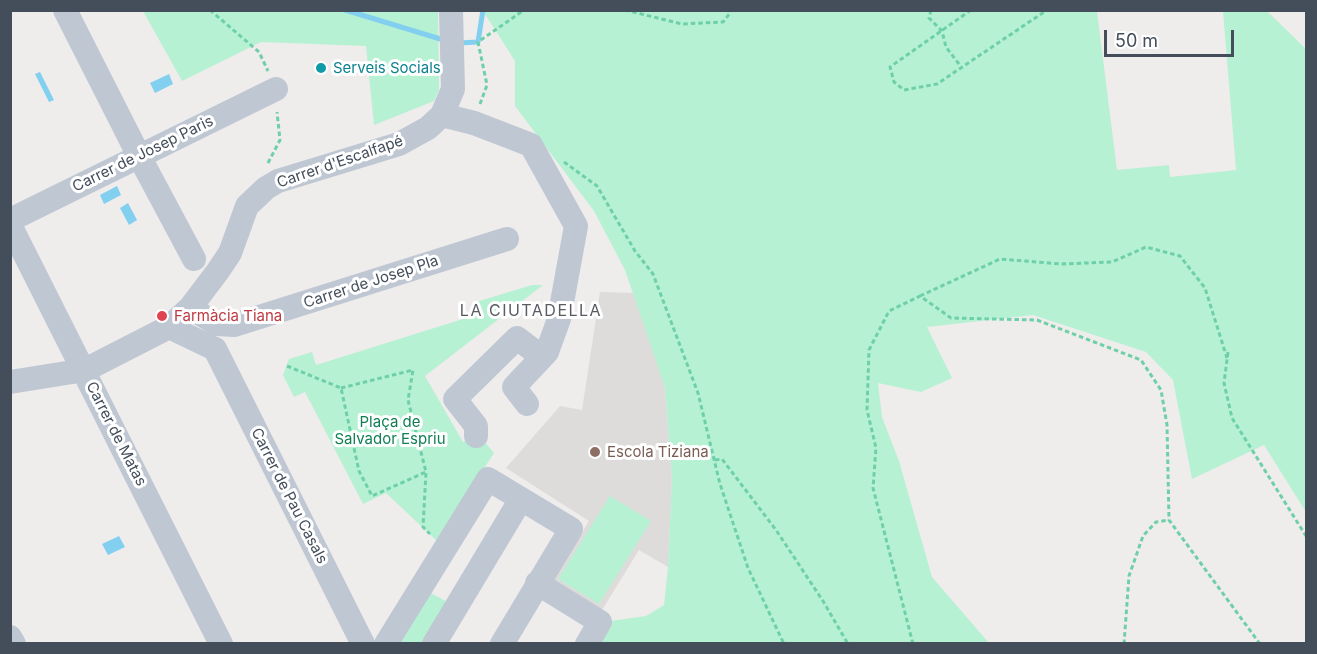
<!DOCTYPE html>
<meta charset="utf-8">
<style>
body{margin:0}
#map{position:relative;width:1317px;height:654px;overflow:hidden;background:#efecec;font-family:Inter,sans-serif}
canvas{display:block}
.frame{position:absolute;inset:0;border:12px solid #444e5b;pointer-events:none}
.scale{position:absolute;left:1104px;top:30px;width:130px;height:27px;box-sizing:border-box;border:3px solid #444e5b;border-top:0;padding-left:8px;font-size:18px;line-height:21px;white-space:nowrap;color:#444e5b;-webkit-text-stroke:4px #fff;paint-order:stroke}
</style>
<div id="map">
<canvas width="1317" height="654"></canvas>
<div class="frame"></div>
<div class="scale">50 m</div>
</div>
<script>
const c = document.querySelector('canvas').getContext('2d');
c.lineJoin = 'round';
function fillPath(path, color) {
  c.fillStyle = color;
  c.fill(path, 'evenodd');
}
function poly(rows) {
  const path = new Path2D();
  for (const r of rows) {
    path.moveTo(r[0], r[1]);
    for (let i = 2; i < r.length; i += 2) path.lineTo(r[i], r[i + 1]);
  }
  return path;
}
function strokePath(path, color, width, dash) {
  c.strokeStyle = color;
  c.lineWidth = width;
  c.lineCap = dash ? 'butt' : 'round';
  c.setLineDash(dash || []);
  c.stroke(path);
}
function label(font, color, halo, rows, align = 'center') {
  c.font = font + ' Inter,sans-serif';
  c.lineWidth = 6;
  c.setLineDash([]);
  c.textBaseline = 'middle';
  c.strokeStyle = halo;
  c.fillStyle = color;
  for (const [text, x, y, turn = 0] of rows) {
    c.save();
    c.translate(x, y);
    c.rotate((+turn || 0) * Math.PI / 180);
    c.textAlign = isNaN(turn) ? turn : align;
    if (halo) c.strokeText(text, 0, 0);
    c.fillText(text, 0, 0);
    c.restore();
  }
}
const education = poly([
 [600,292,635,293,665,388,672,479,668,567,639,550,602,610,553,581,589,521,506,468,560,406,582,410]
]);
const green = poly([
 [143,11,438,11,439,90,434,101,374,125,366,46,261,42,182,81],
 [483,11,1097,11,1117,170,1169,165,1170,177,1236,170,1223,11,1267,11,1306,49,1306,512,1264,445,1192,479,1173,380,1146,352,1033,315,927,327,952,378,921,392,878,383,882,417,899,461,932,577,989,643,597,643,610,621,646,616,664,605,668,567,672,479,665,388,625,270,594,211,515,106,515,61],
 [532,285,543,285,425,376,463,442,478,434,494,453,437,541,386,493,363,504,305,392,294,397,283,375,289,359,312,352,316,365,479,314,476,302],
 [610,496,651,521,599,604,558,579],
 [431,593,449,603,429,643,400,644]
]);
const water = poly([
 [40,72,54,100,49,102,35,74],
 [169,74,173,84,155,93,150,83],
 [117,186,121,195,104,204,100,195],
 [128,203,137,220,129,225,120,208],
 [119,536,125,547,108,555,102,544]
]);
const stream = poly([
 [345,10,447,41],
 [459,43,478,42,483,10]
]);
const path = poly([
 [210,10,259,52,268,71],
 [625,10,682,24,723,22,730,13,728,10],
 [931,10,929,18,942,31,946,47,962,68],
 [971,10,890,67,894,82,904,90,937,84,1047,10],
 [480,104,487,85,478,42,524,10],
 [564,162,597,186,635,251,653,274,698,393,720,484,748,568,784,644],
 [268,163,280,140,277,112],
 [920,296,1000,259,1061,264,1112,262,1146,247,1180,256,1205,288,1227,358],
 [1228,352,1224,383,1232,418,1306,536],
 [287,366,341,388,359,471,372,496,426,472],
 [341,388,413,370,408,400,426,472,423,527,430,534],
 [715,460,722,459,776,530,823,601,848,644],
 [913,644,873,488,876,448,867,410,869,350,889,311,920,296,951,318,1037,320,1141,360,1161,390,1167,425,1169,520,1260,644],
 [1124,644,1129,576,1143,536,1156,522,1169,520]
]);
const minor = poly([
 [65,10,139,156,194,259],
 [442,115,474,123,531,145,576,226,559,319,547,352,514,387,527,404],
 [10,220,276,89],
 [10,225,221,644],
 [190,308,217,324,234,325,507,239],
 [169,327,215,349],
 [215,349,363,644],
 [10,382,85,370,169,327,190,308,218,271,230,253,247,206,266,188,278,181,399,144,428,128,442,115,453,89,451,10],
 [476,436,476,426,455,399,517,338,542,357],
 [537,583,600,622,587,644],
 [10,637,14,644],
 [386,644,488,479,571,529,502,644],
 [434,644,521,499]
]);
const markers = [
 [321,68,6,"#0f9aa8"],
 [162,316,6,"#e0444e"],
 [595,452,6,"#8d6e63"]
];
const cultureNames = [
 ["Serveis Socials",333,68]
];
const streetNames = [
 ["Carrer de Josep Paris",143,154,-26],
 ["Carrer d'Escalfapé",340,162,-19],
 ["Carrer de Josep Pla",371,282,-18],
 ["Carrer de Matas",116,434,63],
 ["Carrer de Pau Casals",289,496,63]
];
const healthNames = [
 ["Farmàcia Tiana",174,316]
];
const parkNames = [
 ["Plaça de",390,422],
 ["Salvador Espriu",390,439]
];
const educationNames = [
 ["Escola Tiziana",607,452]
];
const neighbourhoodNames = [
 ["LA CIUTADELLA",531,311]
];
fillPath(education, '#dedbdb');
fillPath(green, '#b7f1d3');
fillPath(water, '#82cff0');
strokePath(stream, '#82cff0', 5);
strokePath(path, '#6ed0a9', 3, [4.5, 3]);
strokePath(minor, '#bfc7d3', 24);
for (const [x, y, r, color] of markers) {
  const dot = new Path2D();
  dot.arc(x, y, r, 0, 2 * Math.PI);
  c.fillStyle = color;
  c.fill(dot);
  strokePath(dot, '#fff', 2);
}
label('15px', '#0d838f', '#fff', cultureNames, 'left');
label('15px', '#444e5b', '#fff', streetNames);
label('15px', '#be3a42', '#fff', healthNames, 'left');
label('15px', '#117f53', '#fff', parkNames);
label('15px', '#785e54', '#fff', educationNames, 'left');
c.letterSpacing = '1.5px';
label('16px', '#595c62', '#fff', neighbourhoodNames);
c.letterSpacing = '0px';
</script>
